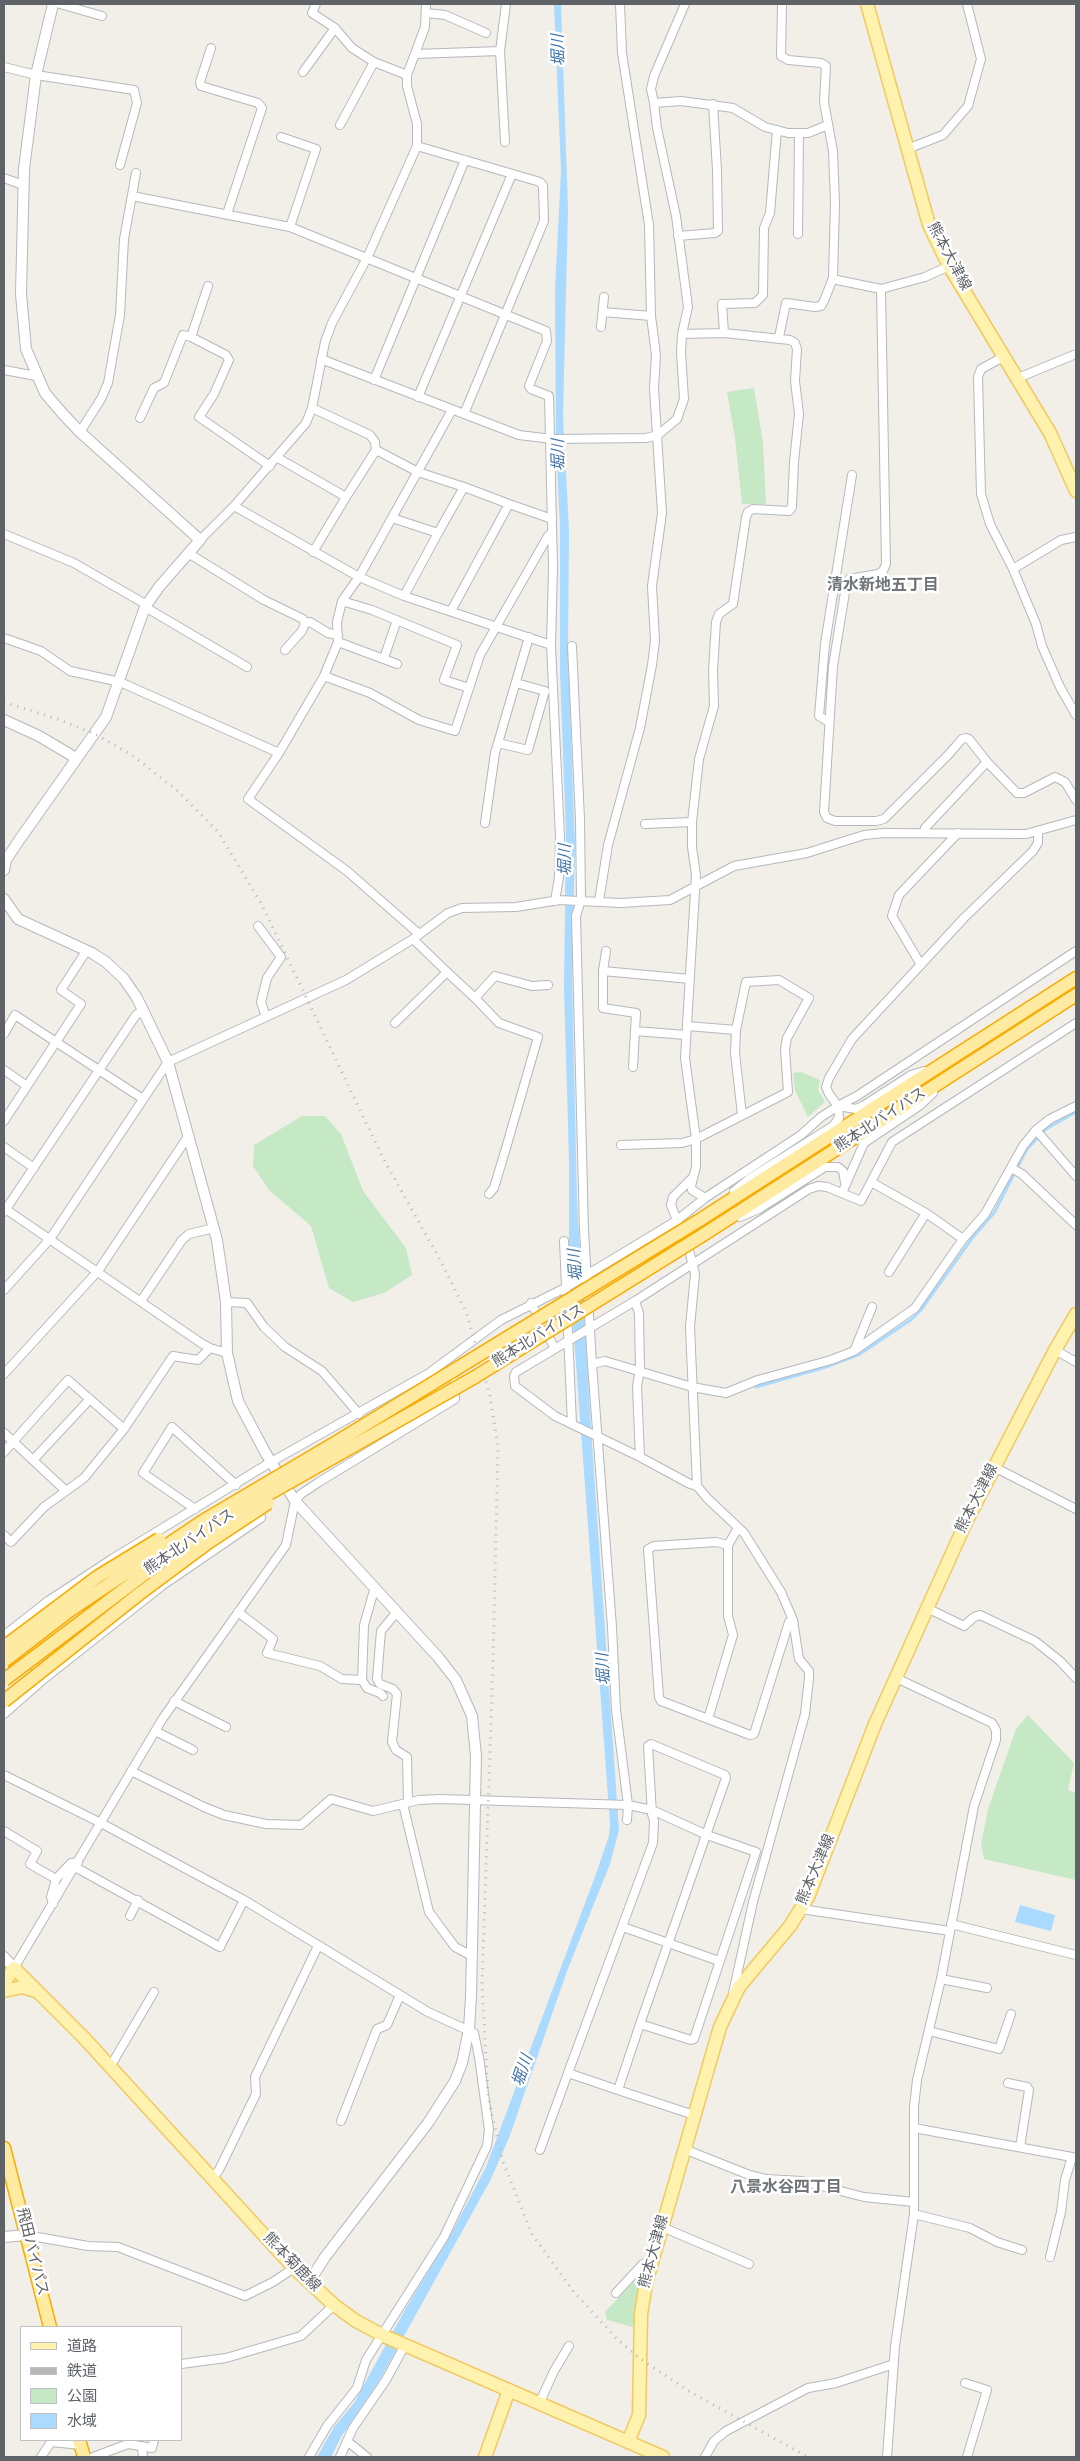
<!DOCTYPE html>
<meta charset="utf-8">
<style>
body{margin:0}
#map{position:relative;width:1080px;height:2461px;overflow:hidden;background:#f1efe8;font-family:Overpass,"Noto Sans JP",sans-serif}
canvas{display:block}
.frame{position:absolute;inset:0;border:5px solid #5f6368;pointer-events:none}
.legend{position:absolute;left:20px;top:2326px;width:162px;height:115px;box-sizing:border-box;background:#fff;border:1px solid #bfc1c3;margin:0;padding:6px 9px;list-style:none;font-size:15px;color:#5f6368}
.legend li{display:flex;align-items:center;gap:10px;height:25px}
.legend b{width:25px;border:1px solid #bfc1c3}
</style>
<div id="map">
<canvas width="1080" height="2461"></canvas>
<div class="frame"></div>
<ul class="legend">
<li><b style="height:6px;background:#fff2af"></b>道路</li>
<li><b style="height:6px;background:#b6b7b8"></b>鉄道</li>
<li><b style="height:14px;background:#c5e8c5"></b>公園</li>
<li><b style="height:14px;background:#aadaff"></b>水域</li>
</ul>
</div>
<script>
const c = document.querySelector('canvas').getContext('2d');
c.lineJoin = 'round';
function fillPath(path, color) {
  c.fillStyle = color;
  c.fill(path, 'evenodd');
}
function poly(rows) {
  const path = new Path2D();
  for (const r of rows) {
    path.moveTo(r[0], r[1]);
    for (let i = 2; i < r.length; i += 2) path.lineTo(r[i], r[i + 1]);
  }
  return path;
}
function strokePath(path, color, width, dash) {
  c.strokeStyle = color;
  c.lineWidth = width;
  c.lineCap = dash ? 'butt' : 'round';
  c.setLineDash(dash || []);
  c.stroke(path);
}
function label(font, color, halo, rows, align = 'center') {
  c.font = font + ' Overpass,"Noto Sans JP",sans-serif';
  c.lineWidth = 5;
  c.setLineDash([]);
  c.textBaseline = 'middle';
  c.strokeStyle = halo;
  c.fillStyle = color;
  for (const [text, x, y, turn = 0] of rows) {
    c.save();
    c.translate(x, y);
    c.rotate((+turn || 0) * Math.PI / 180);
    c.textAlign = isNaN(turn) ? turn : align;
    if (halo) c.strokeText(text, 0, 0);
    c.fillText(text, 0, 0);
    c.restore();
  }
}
const green = poly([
 [754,388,763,443,766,504,742,504,735,438,727,392],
 [801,1072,820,1080,818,1090,825,1102,808,1117,795,1090,793,1073],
 [302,1116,325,1116,341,1134,363,1191,406,1248,412,1275,384,1293,353,1302,329,1288,311,1226,269,1190,253,1166,254,1145],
 [1028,1715,1074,1763,1068,1790,1076,1793,1076,1880,984,1859,981,1844,988,1809,1016,1729],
 [645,2270,633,2327,607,2320,605,2312]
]);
const water = poly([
 [554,4,561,4,568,209,563,416,569,531,568,650,575,845,572,974,577,1203,593,1459,619,1830,610,1864,567,1971,509,2138,490,2181,379,2381,341,2437,331,2457,317,2457,334,2427,354,2403,406,2308,450,2236,486,2167,596,1874,609,1836,610,1824,569,1269,569,1161,564,988,566,833,560,673,560,525,556,446,555,290,561,171],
 [1020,1905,1055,1915,1051,1931,1015,1922]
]);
const stream = poly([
 [756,1387,826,1367,860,1354,912,1319,921,1310,973,1237,994,1213,1027,1149,1046,1129,1076,1112]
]);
const minor = poly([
 [60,4,102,16],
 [316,4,312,13,335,28,352,48,374,62,407,75],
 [427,13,445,15,486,33],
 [211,48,200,82,201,86,258,103,262,108,227,214],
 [415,54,500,51],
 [4,67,36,75,134,90,137,103,120,165],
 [303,72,335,28],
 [654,103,651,89,654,76,685,4],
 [340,125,374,62],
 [281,137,316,149,290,227],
 [505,142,500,51,506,4],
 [417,146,540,182,543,186,544,221,464,414],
 [907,149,943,135,968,106,981,59,967,4],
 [4,178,23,185],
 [132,196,290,227,546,331,547,341,529,386,531,389,549,396,553,568,551,645,560,837,559,877,555,901],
 [798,234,799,134],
 [678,236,715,233,718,231,717,170,713,104],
 [833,278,837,280,881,289,925,277,949,266],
 [881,289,886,564,883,571,878,574,849,579,846,586,833,666,824,812,827,818,835,821,876,821,884,819,949,754,962,739,966,738,969,739,987,762,1017,793,1024,793,1055,777,1065,782,1076,800],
 [603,312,651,316],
 [601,327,604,297],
 [724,333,722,304,755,303,763,295,764,228,770,213,777,130],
 [682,334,724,333,790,340,795,343,797,349,795,381,799,414,794,462,792,507,789,511,753,509,748,512,746,517,733,604,719,614,716,622,713,671,714,706,699,759,692,822,692,847,696,875,685,1058,696,1139,696,1167,691,1186,692,1190,705,1198],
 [191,337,226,355,229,360,214,394,199,417,270,466],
 [779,337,786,303,815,307,821,306,824,301,833,278,835,203,833,151,824,102,826,66,821,63,788,60,781,56,782,4],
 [1005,356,981,369,978,377,981,494,990,524,1013,569,1061,540,1076,537],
 [321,359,519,435,552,439,646,438,658,435,677,419,684,399,681,352,682,334,688,307,676,216,657,128,654,103,681,101,733,108,765,127,788,133,808,133,828,125],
 [4,370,36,376],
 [1018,378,1076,354],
 [374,380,465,160],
 [418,397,512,174],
 [312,408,370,435,375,442,376,450],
 [140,418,154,388,164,383,183,335,191,337,208,286],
 [80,432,101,399,108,383,120,315,124,239,136,173],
 [278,458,346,497,313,552],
 [346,497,376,450,418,472,464,487,438,533,392,518],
 [509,504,552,519],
 [234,506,359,577,404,596,551,645],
 [4,534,74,563,147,605],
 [200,540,234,506,306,423,312,408,325,342,332,323,367,258,417,146,417,124,407,86,407,75,425,27,426,4],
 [188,553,264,600,303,619,305,623,302,631,285,650],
 [1013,569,1036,624,1042,646,1060,687,1076,715],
 [404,596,438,533],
 [342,601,372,610,457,645,444,680,469,688],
 [145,607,247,667],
 [451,611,509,504,464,487],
 [305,623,310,622,328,633,338,635],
 [4,638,41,651,70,671,120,682,279,753],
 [338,642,397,664],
 [572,646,580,819,581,900,576,916,584,1230,592,1364],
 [384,658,397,620],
 [324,676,370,693,419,720,455,731,480,655,548,536,552,533],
 [829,722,819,716,825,644,852,475],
 [498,743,529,637],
 [485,823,495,753,498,743,528,750,545,691,516,683],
 [645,824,692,822],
 [1038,831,1038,843,1033,851,964,918,852,1039,829,1078,826,1087,829,1094,838,1106,857,1096,1076,951],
 [924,833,925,828,987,762],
 [599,901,608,845,640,728,652,665,655,641,652,586,662,513,654,388,656,355,651,316,649,225,622,53,620,4],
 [258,926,281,957,267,978,261,1002,266,1017],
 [419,934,347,871,248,799,279,753,324,676,338,642,337,622,342,601,359,577,452,410],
 [87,950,61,990,81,1004,56,1042,143,1099],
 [606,951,603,971,603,1008,636,1013,635,1031],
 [921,965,892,916,899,895,958,833],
 [603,971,690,979],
 [447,972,475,998,495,976,532,986,548,985],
 [475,998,499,1023,538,1037,506,1148,494,1188,489,1194],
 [395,1023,447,972,413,939],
 [687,1026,736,1030,735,1053,742,1115],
 [4,1034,15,1015,56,1042,4,1121],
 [633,1067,635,1031,686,1035],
 [4,1070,27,1086],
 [1036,1130,1076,1176],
 [621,1145,682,1143,696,1139,788,1092,785,1049,787,1038,809,998,779,980,746,982,736,1030],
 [4,1147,34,1168],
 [1011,1168,1022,1174,1076,1225],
 [692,1178,673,1197,671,1205,690,1254,695,1274,690,1327,697,1486,707,1498,744,1533,781,1592,793,1620,799,1659,809,1671,809,1678,805,1714,753,1902,733,1993],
 [871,1182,926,1213,963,1239],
 [734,1191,749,1179,833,1126,839,1118,838,1106],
 [842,1193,864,1143,919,1106,933,1093],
 [4,1208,201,1343,210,1348,227,1353],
 [4,1212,136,1015,144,1010],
 [740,1217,759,1209,825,1167,838,1167,843,1171,845,1182],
 [564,1241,572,1424],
 [889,1272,926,1213],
 [4,1290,50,1239,168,1062,346,980,413,939,448,913,462,908,516,907,559,900,621,903,670,900,734,866,807,853,864,835,884,833,1026,834,1076,820],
 [141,1301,182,1240,189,1234,214,1228],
 [635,1301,639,1313,640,1370,637,1386,640,1457],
 [226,1302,247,1303,264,1327,285,1347,322,1371,359,1414],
 [531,1303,554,1347],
 [855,1349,872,1307],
 [1055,1350,1076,1362],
 [4,1374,98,1271,189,1135],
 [4,1433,66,1491],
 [4,1452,68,1380,124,1429],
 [33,1460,90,1399],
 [994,1467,1076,1509],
 [697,1486,690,1484,640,1457,555,1416,515,1386,514,1376,516,1372,635,1301,809,1189,818,1186,827,1187,861,1201,892,1142,1076,1023],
 [195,1509,143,1473,172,1427,236,1485],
 [738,1528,728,1545,716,1542,654,1546,648,1549,659,1697,661,1701,750,1735,754,1734,789,1622,793,1620],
 [4,1535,11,1542,44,1507,84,1478,124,1429,173,1356,198,1360,210,1348],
 [374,1590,364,1625,362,1680,367,1688,380,1693,383,1696],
 [927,1608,964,1626,974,1617,980,1615,1035,1641,1060,1661,1076,1678],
 [238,1612,273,1639,267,1653,320,1666,342,1679,362,1680],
 [396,1613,381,1631,377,1679,380,1684,393,1689,397,1694,392,1742,396,1750,407,1757,408,1802],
 [6,1634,48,1601,112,1559,271,1462,429,1373,501,1320,565,1288,676,1221,705,1198,801,1135,821,1117,838,1106,856,1109,863,1106,911,1075,924,1071],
 [17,1646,42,1675],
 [174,1701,226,1727],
 [4,1714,45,1678,163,1585,261,1518,259,1506],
 [708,1719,733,1635,728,1616,728,1545],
 [155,1731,193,1750],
 [131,1771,204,1807,224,1815,266,1824,301,1825,331,1799,373,1811,419,1800,440,1799,628,1805,627,1820],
 [4,1775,101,1823,244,1900,428,2012,474,2033,479,2057,489,2130,487,2146,444,2237,366,2360,357,2388,327,2426,309,2457],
 [403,1804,429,1912,455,1947,472,1956],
 [4,1831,37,1851,30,1864,56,1879],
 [75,1867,220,1947,244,1900],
 [53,1904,51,1897,56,1879,71,1863,78,1862],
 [801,1909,950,1931],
 [130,1916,138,1900],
 [951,1924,1076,1955],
 [623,1927,719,1961],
 [14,1968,163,1718,286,1545,295,1501,301,1494,319,1482,455,1399,454,1380,448,1371],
 [941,1979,987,1988],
 [929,2031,999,2049,1011,2014],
 [110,2067,154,1992],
 [568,2073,653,1843,654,1821,652,1814,648,1746,651,1744,725,1775,726,1778,640,2024],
 [1008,2083,1027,2087,1029,2090,1020,2147],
 [618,2090,694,2115],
 [341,2121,377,2029,387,2025,400,1995],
 [914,2128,1072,2157,1065,2180,1061,2212,1050,2257],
 [684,2149,747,2174,766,2179,802,2181,864,2197,914,2202],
 [540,2150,568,2073,618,2090,640,2024,691,2040,694,2039,756,1852,707,1835,652,1810,628,1805,616,1710,612,1627,592,1364,605,1361,692,1387,726,1393,758,1380,831,1360,854,1351,915,1308,963,1239,985,1214,1023,1146,1036,1130,1050,1119,1076,1106],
 [212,2179,219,2170,256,2094,255,2077,318,1946],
 [914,2214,970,2228,997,2242,1022,2250],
 [662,2227,749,2264],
 [26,2235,88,2246,118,2247,245,2296,273,2282,294,2268],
 [616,2293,643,2264,652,2259],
 [181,2364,226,2358,301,2336,334,2305],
 [965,2383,987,2390,967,2457],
 [539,2404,554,2371,569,2346],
 [347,2441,367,2457],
 [142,2446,143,2457],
 [41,2457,51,2442,81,2445],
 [93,2457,128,2444,152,2448,154,2440],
 [340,2457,353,2428,386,2380,405,2345],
 [705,2457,714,2441,726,2431,808,2388,836,2383,894,2364],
 [887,2457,895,2346,914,2214,914,2107,917,2080,941,1979,974,1806,996,1740,996,1730,992,1723,896,1678]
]);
const tertiary = poly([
 [4,720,39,736,76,758],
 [4,870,6,860,20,839,106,717,145,607,159,587,200,540,80,432,62,413,45,393,26,349,21,294,24,169,36,75,53,4],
 [4,899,18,919,92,953,106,962,124,979,137,998,168,1062,217,1240,226,1302,227,1353,238,1401,265,1452,295,1501,438,1657,456,1680,472,1716,476,1756,471,1997,469,2029,462,2063,455,2081,428,2123,325,2257,309,2282],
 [4,1957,14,1968],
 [4,2237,26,2235]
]);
const primary = poly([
 [867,4,929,225,949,266,1050,433,1076,491],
 [4,1983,14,1968,85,2039,294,2268,334,2305,356,2321,384,2336,663,2457],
 [4,1991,22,1987,36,1991],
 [628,2442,639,2415,641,2314,646,2283,720,2027,739,1987,790,1926,808,1897,875,1724,967,1520,1055,1350,1076,1314],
 [485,2457,509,2390]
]);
const trunk = poly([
 [698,1221,1076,978],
 [703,1235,1076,995],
 [4,2148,50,2327],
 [79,2440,84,2457]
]);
const rail = poly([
 [4,702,60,720,95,734,132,755,179,792,218,832,261,903,383,1158,439,1258,467,1314,490,1396,498,1446,493,1663,482,1985,488,2097,503,2162,532,2234,573,2291,616,2338,639,2358,692,2393,808,2457]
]);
const trunkBridge = poly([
 [4,1647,97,1577,159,1539],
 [4,1661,69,1611,203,1521,335,1443,698,1221],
 [4,1680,151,1569,228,1517,475,1377,703,1235],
 [4,1701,139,1594,209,1542,268,1503]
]);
const streetNames = [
 ["熊本大津線",948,257,62],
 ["熊本北バイパス",881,1121,-33],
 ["熊本北バイパス",539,1337,-32],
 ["熊本大津線",978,1499,-63],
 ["熊本北バイパス",190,1543,-34],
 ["熊本大津線",817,1870,-67],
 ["飛田バイパス",31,2252,76],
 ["熊本大津線",655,2252,-75],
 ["熊本菊鹿線",291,2263,46]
];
const waterNames = [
 ["堀川",560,50,-92],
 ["堀川",560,455,-91],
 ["堀川",567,860,-90],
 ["堀川",577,1265,-94],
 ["堀川",605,1669,-94],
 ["堀川",524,2071,-71]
];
const neighbourhoodNames = [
 ["清水新地五丁目",883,587],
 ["八景水谷四丁目",786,2189]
];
fillPath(green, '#c5e8c5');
fillPath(water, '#aadaff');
strokePath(stream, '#aadaff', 3);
strokePath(minor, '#b5b8bc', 10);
strokePath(tertiary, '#b5b8bc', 12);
strokePath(primary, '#f2c960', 15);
strokePath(trunk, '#f9ab00', 15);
strokePath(minor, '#fff', 8);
strokePath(tertiary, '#fff', 10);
strokePath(primary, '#fff2af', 12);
strokePath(trunk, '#feeaa1', 12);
strokePath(rail, '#b6b7b8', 3, [1, 6]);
strokePath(trunkBridge, '#f9ab00', 15, []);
strokePath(trunkBridge, '#feeaa1', 12);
label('15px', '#5f6368', '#fff', streetNames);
label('italic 16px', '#4174aa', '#fff', waterNames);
label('bold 16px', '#70757a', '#fff', neighbourhoodNames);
</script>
